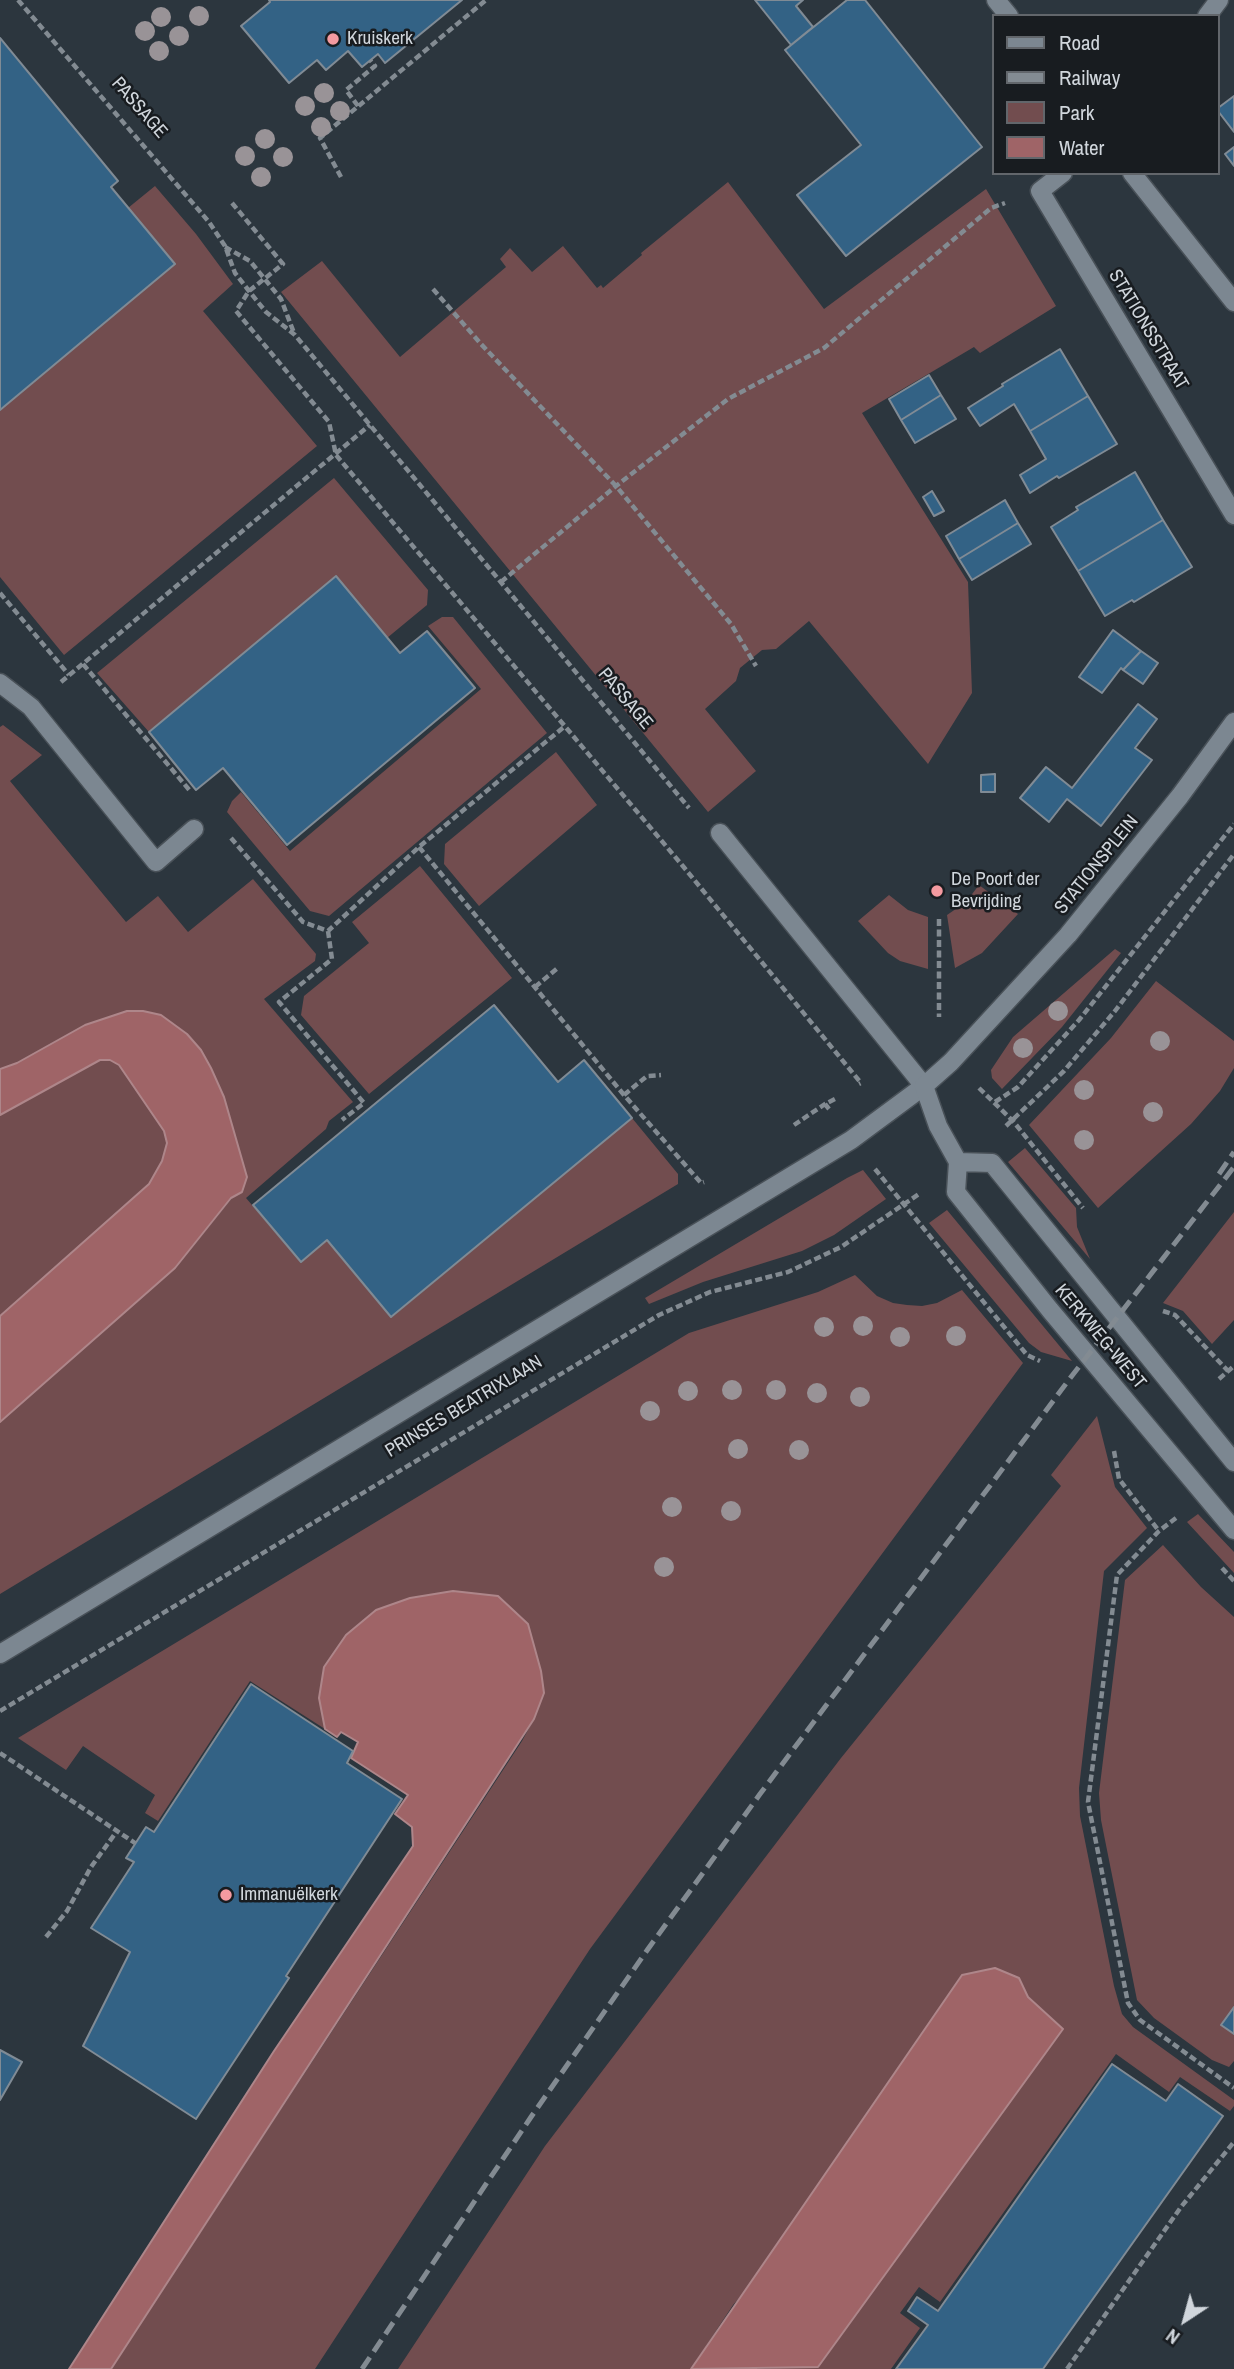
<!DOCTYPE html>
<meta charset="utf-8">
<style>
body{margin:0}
#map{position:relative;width:1234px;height:2369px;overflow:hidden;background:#2c363e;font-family:"Archivo Narrow",sans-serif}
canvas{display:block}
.legend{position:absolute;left:992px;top:14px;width:228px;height:161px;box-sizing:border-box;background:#181c20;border:2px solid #62666b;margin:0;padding:9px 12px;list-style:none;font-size:21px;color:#d0d6dc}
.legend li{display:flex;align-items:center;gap:14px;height:35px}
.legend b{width:35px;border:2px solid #62666b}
.north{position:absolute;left:1150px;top:2285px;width:70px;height:70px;-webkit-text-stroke:5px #181c20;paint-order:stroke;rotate:216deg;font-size:19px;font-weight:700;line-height:28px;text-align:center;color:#d0d6dc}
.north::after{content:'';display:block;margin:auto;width:24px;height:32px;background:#d0d6dc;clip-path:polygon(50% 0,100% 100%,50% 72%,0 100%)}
</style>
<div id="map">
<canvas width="1234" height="2369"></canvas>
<ul class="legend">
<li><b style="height:9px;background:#7c8791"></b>Road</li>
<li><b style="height:9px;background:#838b92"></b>Railway</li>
<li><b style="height:19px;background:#724d4f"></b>Park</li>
<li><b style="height:19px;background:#9f6467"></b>Water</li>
</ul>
<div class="north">N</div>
</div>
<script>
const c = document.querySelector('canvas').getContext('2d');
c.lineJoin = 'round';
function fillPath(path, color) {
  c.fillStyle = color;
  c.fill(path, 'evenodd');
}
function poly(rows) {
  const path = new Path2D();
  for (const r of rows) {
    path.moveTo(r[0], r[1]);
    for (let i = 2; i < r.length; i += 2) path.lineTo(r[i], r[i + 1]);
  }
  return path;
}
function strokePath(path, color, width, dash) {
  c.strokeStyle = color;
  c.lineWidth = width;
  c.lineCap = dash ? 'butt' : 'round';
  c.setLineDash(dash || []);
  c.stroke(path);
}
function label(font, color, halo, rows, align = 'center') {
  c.font = font + ' "Archivo Narrow",sans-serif';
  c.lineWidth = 5;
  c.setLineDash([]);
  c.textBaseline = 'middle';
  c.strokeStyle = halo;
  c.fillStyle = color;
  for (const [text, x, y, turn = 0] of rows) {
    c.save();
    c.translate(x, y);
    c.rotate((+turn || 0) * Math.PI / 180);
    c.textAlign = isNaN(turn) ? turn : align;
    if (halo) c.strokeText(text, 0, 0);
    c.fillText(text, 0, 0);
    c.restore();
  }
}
const green = poly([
 [728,182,824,309,986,189,1056,306,980,353,974,347,862,413,968,582,972,693,928,764,809,621,776,649,762,650,740,668,736,681,705,709,756,771,708,812,281,292,322,261,400,357,506,267,500,259,510,248,532,272,563,246,597,288,601,285,603,288,642,255,641,253],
 [155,186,196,234,233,284,203,311,317,446,64,655,0,577,0,410,174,264,128,208],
 [334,478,428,590,427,605,387,638,336,576,149,732,97,673],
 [442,617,453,617,547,733,329,916,310,911,227,812,232,801,241,792,290,851,481,689,428,626],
 [3,725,42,755,10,781,126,922,158,896,188,932,253,879,316,954,315,961,264,999,353,1102,329,1121,326,1129,246,1198,301,1262,327,1240,392,1317,632,1118,678,1174,678,1184,0,1594,0,1422,175,1268,232,1198,241,1192,247,1177,224,1097,211,1068,187,1034,127,1011,85,1025,17,1063,0,1069,0,727],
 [556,752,597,805,479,906,444,864,445,844],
 [420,866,512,978,369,1094,301,1015,304,996,369,943,352,922],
 [979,885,1018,914,982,953,955,968,947,915,966,902],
 [889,895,908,910,928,917,928,969,900,961,888,953,858,921],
 [1115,949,1121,953,1062,1027,1002,1089,992,1078,991,1070,1013,1037],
 [1156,981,1234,1041,1234,1068,1220,1091,1191,1124,1098,1208,1029,1125,1111,1038],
 [100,1060,110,1060,119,1065,164,1131,167,1143,162,1161,149,1184,0,1316,0,1115],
 [1025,1148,1076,1208,1077,1227,1090,1259,1008,1162],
 [863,1170,886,1199,834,1235,802,1251,703,1282,649,1304,645,1298,847,1178],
 [947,1210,1072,1361,1041,1352,1029,1343,929,1223],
 [1234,1212,1234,1320,1212,1344,1183,1311,1163,1303],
 [855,1275,877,1296,893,1303,907,1305,922,1306,937,1303,962,1290,1023,1363,590,1949,315,2369,111,2369,522,1741,534,1719,544,1693,541,1671,528,1624,498,1596,453,1591,319,1698,325,1729,250,1681,158,1821,145,1813,155,1795,83,1746,66,1770,18,1738,689,1333,818,1292],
 [1097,1416,1115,1487,1147,1528,1104,1571,1079,1788,1080,1816,1114,1986,1122,2014,1133,2027,1234,2100,1234,2106,1230,2111,1180,2077,1169,2092,1116,2054,940,2302,919,2287,900,2313,920,2328,891,2369,755,2369,818,2366,1063,2029,1028,1997,1019,1978,733,2305,691,2369,398,2369,545,2146,841,1758,1061,1486,1051,1475],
 [1198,1514,1234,1552,1234,1573,1187,1522],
 [1163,1545,1201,1587,1234,1617,1234,2007,1221,2025,1234,2034,1234,2061,1229,2067,1212,2060,1154,2018,1137,2000,1101,1820,1099,1793,1125,1580]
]);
const water = poly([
 [127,1011,143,1011,161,1015,187,1034,201,1050,211,1068,224,1097,247,1177,242,1192,231,1198,175,1268,0,1422,0,1316,149,1184,162,1161,167,1143,164,1131,119,1065,110,1060,100,1060,0,1115,0,1069,17,1063,85,1025,127,1011],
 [453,1591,498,1596,528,1624,541,1671,544,1693,534,1719,111,2369,69,2369,274,2051,413,1846,412,1827,395,1814,408,1795,351,1758,358,1742,341,1732,337,1737,325,1729,319,1698,324,1667,346,1635,376,1610,410,1598,453,1591],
 [995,1968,1019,1978,1028,1997,1063,2029,818,2367,691,2369,962,1975,995,1968]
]);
const building = poly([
 [269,0,462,0,385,63,378,54,362,67,348,51,326,70,317,60,289,83,241,26,270,2,269,0],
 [755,0,803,0,796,6,813,27,791,45,755,0],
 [847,0,865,0,982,147,846,256,797,195,861,145,785,50,847,0],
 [0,38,118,181,111,187,175,264,0,410,0,38],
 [1234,96,1234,132,1218,111,1218,108,1234,96],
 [1234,147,1234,166,1225,154,1234,147],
 [1060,349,1088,396,1030,431,1014,404,980,426,968,408,1003,386,1002,384,1060,349],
 [929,375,941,395,901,420,889,399,929,375],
 [941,395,956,419,915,443,901,420,941,395],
 [1088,396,1117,444,1059,478,1057,476,1030,493,1020,475,1046,459,1030,431,1088,396],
 [1135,472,1163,520,1078,571,1051,527,1078,510,1076,507,1135,472],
 [932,491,944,511,934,516,923,497,932,491],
 [1005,500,1018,523,959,559,946,536,1005,500],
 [1163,520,1192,567,1134,602,1132,600,1105,616,1078,571,1163,520],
 [1018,523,1031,544,972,580,959,559,1018,523],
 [336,576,400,653,427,631,475,688,287,845,223,768,196,790,149,732,336,576],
 [1113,630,1141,651,1123,670,1121,668,1102,693,1079,677,1113,630],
 [1141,651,1158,663,1143,684,1123,670,1141,651],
 [1138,704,1157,719,1135,748,1152,760,1101,826,1067,799,1049,822,1020,798,1046,767,1072,788,1138,704],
 [995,774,995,792,981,792,981,775,995,774],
 [494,1005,558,1082,584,1060,632,1118,391,1317,327,1240,301,1262,253,1205,494,1005],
 [251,1684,353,1751,347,1763,402,1799,286,1976,289,1978,196,2119,83,2046,130,1952,91,1928,134,1862,126,1858,146,1827,154,1832,251,1684],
 [1234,2007,1234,2034,1221,2025,1234,2007],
 [0,2050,22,2062,0,2100,0,2050],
 [1112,2064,1166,2101,1178,2084,1223,2116,1043,2369,896,2369,928,2325,908,2311,917,2297,938,2311,1112,2064]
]);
const path = poly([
 [18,0,209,222,225,246,235,273,249,291,266,312,295,335,689,808],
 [358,106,346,90,375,66,370,60],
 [341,177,320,138,486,0],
 [232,203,283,264,249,291,236,311,329,422,336,455,682,865,861,1083,859,1084],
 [225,247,250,261,281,299,294,333],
 [433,289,481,344,616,486,731,624,756,666],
 [501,582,616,486,728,399,824,348,991,208,1005,203],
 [0,593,69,675],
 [83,664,191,792],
 [61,682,370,425],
 [231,838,303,922,328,931,419,847,565,726],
 [419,847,624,1095,701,1183,704,1182],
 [939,919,939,1017],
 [328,931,332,959,279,1002,364,1103,342,1120],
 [535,987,559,967],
 [979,1088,1013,1121,1083,1208],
 [624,1095,647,1076,661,1075],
 [995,1102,1018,1087,1079,1020,1234,824],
 [829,1109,825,1104,837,1098],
 [794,1125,825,1104],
 [1006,1126,1064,1071,1115,1011,1234,854],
 [875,1169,1027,1355,1040,1361],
 [1163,1311,1175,1315,1228,1371],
 [1219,1379,1234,1366],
 [1114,1451,1119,1479,1159,1531],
 [1176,1518,1159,1531,1117,1575,1088,1802,1128,2003,1140,2020,1234,2088],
 [1222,1568,1234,1581],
 [0,1711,659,1315,710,1292,788,1272,841,1247,919,1194],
 [0,1753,135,1843],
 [46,1937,67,1911,91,1867,117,1831],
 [1067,2369,1181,2207,1234,2142]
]);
const lane = poly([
 [0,683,31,707,156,862,194,829]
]);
const street = poly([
 [1207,16,1219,0],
 [1063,173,1040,191,1234,515],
 [0,1654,851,1140,924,1086,720,833]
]);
const secondary = poly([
 [996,0,1009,16],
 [1132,173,1234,302],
 [1234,722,1180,796,1068,935,951,1062,924,1086,938,1126,958,1162,956,1192,1050,1310,1234,1530],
 [958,1162,992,1163,1234,1462]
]);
const rail = poly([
 [1219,1174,1234,1152],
 [362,2369,531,2117,648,1949,760,1794,1071,1377,1234,1167]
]);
const trees = [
 [199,16],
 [161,17],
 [145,31],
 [179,36],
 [159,51],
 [324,93],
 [305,106],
 [340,111],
 [321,127],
 [265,139],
 [245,156],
 [283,157],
 [261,177],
 [1058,1011],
 [1160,1041],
 [1023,1048],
 [1084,1090],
 [1153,1112],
 [1084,1140],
 [863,1326],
 [824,1327],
 [956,1336],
 [900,1337],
 [732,1390],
 [776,1390],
 [688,1391],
 [817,1393],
 [860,1397],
 [650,1411],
 [738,1449],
 [799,1450],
 [672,1507],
 [731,1511],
 [664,1567]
];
const markers = [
 [333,39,7,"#f49aa0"],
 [937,891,7,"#f49aa0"],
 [226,1895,7,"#f49aa0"]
];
const poiNames = [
 ["Kruiskerk",347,39],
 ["De Poort der",951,880],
 ["Bevrijding",951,902],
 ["Immanuëlkerk",240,1895]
];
const streetNames = [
 ["PASSAGE",139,108,49],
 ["STATIONSSTRAAT",1148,330,59],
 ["PASSAGE",625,699,50],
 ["STATIONSPLEIN",1097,865,-51],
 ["KERKWEG-WEST",1100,1337,50],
 ["PRINSES BEATRIXLAAN",464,1407,-31]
];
fillPath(green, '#724d4f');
fillPath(water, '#9f6467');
strokePath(water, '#ae868a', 2);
fillPath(building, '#336285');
strokePath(building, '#808b95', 2);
strokePath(lane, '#495158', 21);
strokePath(street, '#495158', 21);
strokePath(secondary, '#495158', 21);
strokePath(path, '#838b92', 4.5, [7, 3.5]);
strokePath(lane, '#7c8791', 18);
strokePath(street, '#7c8791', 18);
strokePath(secondary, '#7c8791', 18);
strokePath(rail, '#838b92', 5, [14, 7]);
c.fillStyle = '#999397';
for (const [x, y] of trees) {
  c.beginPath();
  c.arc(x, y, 10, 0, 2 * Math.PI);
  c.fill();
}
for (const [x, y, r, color] of markers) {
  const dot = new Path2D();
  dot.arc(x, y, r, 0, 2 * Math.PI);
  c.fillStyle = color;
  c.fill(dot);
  strokePath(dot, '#181c20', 2.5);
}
label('19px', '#d0d6dc', '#181c20', poiNames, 'left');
label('19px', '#d0d6dc', '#181c20', streetNames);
</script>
